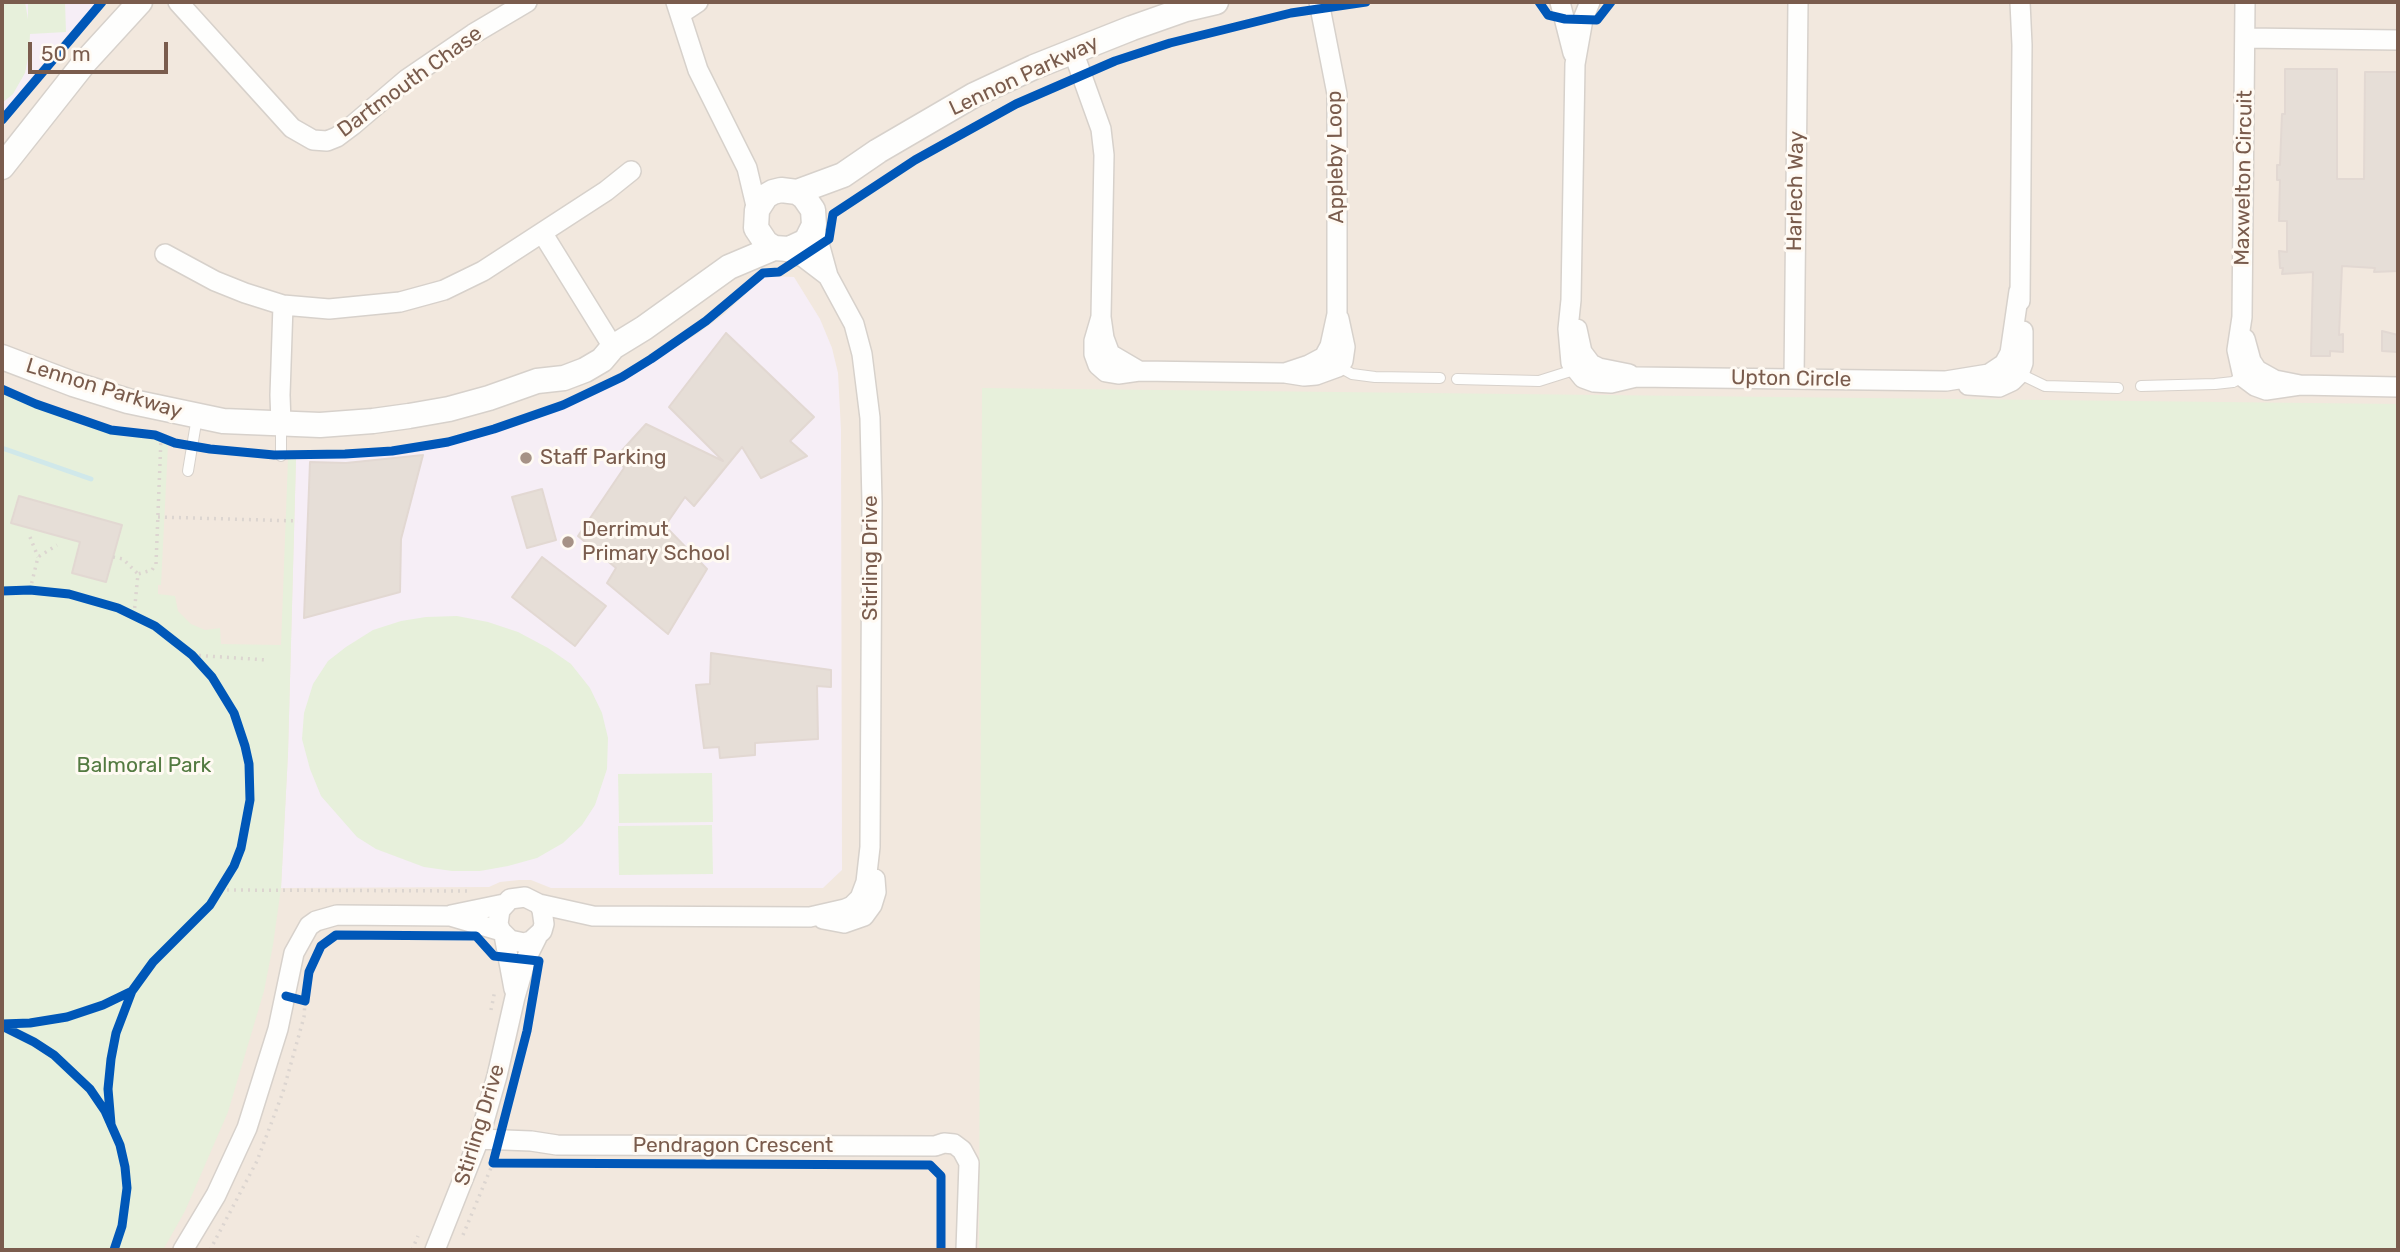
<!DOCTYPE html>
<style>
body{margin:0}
#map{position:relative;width:2400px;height:1252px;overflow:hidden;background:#f9f5f0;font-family:Rubik,sans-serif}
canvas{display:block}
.frame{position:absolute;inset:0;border:4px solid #7a5c4d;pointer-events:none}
.scale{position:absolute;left:28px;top:42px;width:140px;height:32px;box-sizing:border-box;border:4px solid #7a5c4d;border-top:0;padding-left:9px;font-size:21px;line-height:24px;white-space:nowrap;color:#7a5c4d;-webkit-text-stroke:5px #fffaf3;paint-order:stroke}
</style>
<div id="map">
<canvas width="2400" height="1252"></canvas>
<div class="frame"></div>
<div class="scale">50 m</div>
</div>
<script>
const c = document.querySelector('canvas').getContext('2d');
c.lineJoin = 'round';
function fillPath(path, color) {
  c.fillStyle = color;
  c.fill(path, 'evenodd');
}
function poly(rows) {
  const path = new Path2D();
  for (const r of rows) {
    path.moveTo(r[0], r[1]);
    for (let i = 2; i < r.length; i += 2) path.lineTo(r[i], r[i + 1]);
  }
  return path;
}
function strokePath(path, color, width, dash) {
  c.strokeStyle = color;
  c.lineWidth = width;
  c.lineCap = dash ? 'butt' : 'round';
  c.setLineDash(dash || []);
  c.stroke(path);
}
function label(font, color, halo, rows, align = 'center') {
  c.font = font + ' Rubik,sans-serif';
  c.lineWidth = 6;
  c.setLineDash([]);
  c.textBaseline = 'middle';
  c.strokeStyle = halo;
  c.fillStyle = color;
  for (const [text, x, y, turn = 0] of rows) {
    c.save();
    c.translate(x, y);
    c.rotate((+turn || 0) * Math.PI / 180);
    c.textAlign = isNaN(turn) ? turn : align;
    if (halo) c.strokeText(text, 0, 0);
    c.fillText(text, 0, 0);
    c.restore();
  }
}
const residential = poly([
 [2,2,2398,2,2398,406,980,1250,2,1250]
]);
const education = poly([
 [2,2,97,2,50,55,2,115],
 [765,276,794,277,820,319,832,348,838,373,841,430,842,870,823,888,551,888,531,880,519,880,500,882,489,887,281,888,288,753,296,459,400,455,436,448,520,425,557,411,627,377,697,334,723,315]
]);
const green = poly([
 [2,2,25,2,28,19,28,2,65,2,66,32,30,34,29,53,25,73,13,94,2,103],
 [982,388,2398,404,2398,1250,979,1250],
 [2,393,81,425,126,437,149,437,168,445,161,585,158,585,158,594,175,596,178,611,191,624,205,630,220,628,221,644,281,645,288,459,296,459,288,753,281,888,273,945,264,991,228,1112,185,1211,163,1250,2,1250],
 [457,616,488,622,518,632,548,648,571,664,590,688,602,713,608,738,607,769,595,805,582,825,563,843,537,858,508,866,480,871,452,871,424,867,376,849,357,837,321,796,310,769,302,739,304,713,313,684,328,661,346,647,373,630,401,621,426,617],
 [712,773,713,822,619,823,618,774],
 [712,825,713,874,619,875,618,826]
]);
const stream = poly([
 [2,448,91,479]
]);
const building = poly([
 [2285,69,2337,69,2337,179,2364,179,2365,72,2398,72,2398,271,2374,272,2375,268,2342,266,2339,335,2343,334,2343,352,2330,351,2330,356,2311,356,2313,272,2282,274,2283,268,2280,268,2279,251,2287,252,2287,221,2279,221,2280,180,2277,180,2277,165,2280,165,2282,114,2285,114,2285,69],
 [2382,331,2398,335,2398,352,2382,351,2382,331],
 [726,333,814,417,790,441,807,456,761,478,742,447,694,506,685,497,665,526,707,569,668,634,607,583,616,568,578,536,624,468,617,456,646,424,723,461,669,407,726,333],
 [423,455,401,539,400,592,304,618,310,462,346,463,423,455],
 [542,489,556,540,527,548,512,497,542,489],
 [19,496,122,525,106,582,72,573,80,542,11,523,19,496],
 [542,557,606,606,575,646,512,597,542,557],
 [711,653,831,670,831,687,817,686,818,739,755,743,755,755,720,758,719,747,704,748,696,685,710,684,711,653]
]);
const path = poly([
 [158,517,298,521],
 [30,537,38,557],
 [113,557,123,559,138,574],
 [30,590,38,557,57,545],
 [134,615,138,574,152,570,156,564,161,438],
 [192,655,267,660],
 [220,890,469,891],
 [491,1010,495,990],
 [463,1235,493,1163],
 [210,1250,257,1161,283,1092,304,1017,305,1001],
 [412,1250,418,1236]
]);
const service = poly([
 [1336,365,1352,374,1375,377,1440,378],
 [2016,372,2045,386,2118,388],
 [1457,379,1539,381,1577,369],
 [2141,386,2215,384,2233,382,2244,376],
 [281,425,281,456],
 [188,471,197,417]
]);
const minor = poly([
 [178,2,292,128,313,140,327,141,337,137,353,125,407,79,473,34,527,2],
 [676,2,698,70,747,168,757,210],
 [1560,2,1573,53],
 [1590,2,1583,19,1575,64,1571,300,1568,329,1571,363,1583,378,1594,382,1611,383,1636,377,1946,381,1989,374,2004,364,2010,353,2019,291],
 [2245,2,2242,317,2237,350,2243,377,2255,386,2266,390,2300,385],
 [680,14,698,2],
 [2246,38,2398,40],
 [1073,51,1101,129,1104,155,1101,317,1104,338,1110,354,1139,371],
 [543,234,613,347],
 [780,249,803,257,828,276],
 [165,254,215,281,245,293,283,305,329,309,400,302,444,290,483,271,606,191,631,171],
 [2020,301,2022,45,2020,2],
 [1101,317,1094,341,1094,354,1098,365,1106,372,1118,374,1139,371,1285,373,1304,376,1316,375,1338,367,1343,361,1345,347,1339,319],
 [1577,329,1582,352,1591,364,1599,368,1629,374],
 [2245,339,2251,361,2257,370,2275,380,2300,385,2398,387],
 [1285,373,1309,365,1324,357,1330,346,1337,314,1337,94,1319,2],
 [1794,379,1798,2],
 [1968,385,1999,387,2012,381,2019,374,2023,363,2023,331],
 [281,424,280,395,283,305],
 [539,904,593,916,810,917,845,909,852,906,860,898,866,882,870,847,872,503,870,418,862,354,854,324,828,276,814,225],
 [451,915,504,904],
 [823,919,844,923,864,916,872,905,876,892,875,879],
 [504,935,514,989],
 [479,1139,531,1141,557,1145,935,1146,944,1143,954,1144,962,1150,969,1163,966,1250],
 [183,1250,216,1195,247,1128,278,1029,294,953,309,926,316,921,337,915,450,916,501,931,510,940,524,943,531,941,542,931,544,924,542,910,539,904,525,897,510,899,500,910,498,924,501,931],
 [435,1250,479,1139,497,1076,515,997,526,959,537,937]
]);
const tertiary = poly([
 [2,167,85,62,140,2],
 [797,192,843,175,878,151,974,95,1034,67,1132,28,1186,9,1216,2],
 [2,357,73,384,128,401,223,421,320,425,373,421,409,416,449,409,489,398,537,381,564,378,585,370,602,360,613,347,644,328,729,267,774,248,789,249,806,241,814,225,813,210,804,197,797,192,781,190,773,192,766,196,757,210,756,228,766,243,774,248]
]);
const cycleway = poly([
 [1539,2,1548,15,1565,19,1597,20,1611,2],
 [2,120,102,2],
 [2,389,36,404,111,430,155,435,175,443,210,449,274,455,345,454,392,451,448,442,494,429,563,405,622,377,651,359,706,321,763,273,779,272,829,239,833,214,915,160,1016,104,1115,61,1170,43,1291,13,1366,2],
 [2,591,30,590,69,594,118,608,155,626,192,655,212,677,234,713,245,746,249,764,250,800,241,848,234,866,210,905,153,962,132,991,116,1033,111,1059,108,1089,111,1124],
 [286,996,305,1001,309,972,321,946,336,935,476,936,494,956,539,961,527,1031,493,1163,930,1165,941,1176,941,1250],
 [2,1024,30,1023,67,1017,103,1005,132,991],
 [2,1026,34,1042,54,1055,90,1089,105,1111,120,1145,125,1167,127,1188,122,1226,114,1250]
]);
const markers = [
 [526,458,7,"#a69286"],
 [568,542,7,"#a69286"]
];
const streetNames = [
 ["Lennon Parkway",1024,76,-25],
 ["Dartmouth Chase",410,82,-36],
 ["Appleby Loop",1336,157,-91],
 ["Maxwelton Circuit",2244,178,-89],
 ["Harlech Way",1796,191,-89],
 ["Upton Circle",1791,379,1],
 ["Lennon Parkway",104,389,17],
 ["Stirling Drive",871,558,-90],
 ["Stirling Drive",480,1125,-73],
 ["Pendragon Crescent",733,1146]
];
const poiNames = [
 ["Staff Parking",540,458],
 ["Derrimut",582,530],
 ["Primary School",582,554]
];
const parkNames = [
 ["Balmoral Park",144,766]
];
fillPath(residential, '#f2e8de');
fillPath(education, '#f6eef6');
fillPath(green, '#e7f0db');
strokePath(stream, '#d0e8ea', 5);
fillPath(building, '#e6ded7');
strokePath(building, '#e2d8d2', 2);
strokePath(service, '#d7d1cb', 12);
strokePath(minor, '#d7d1cb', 22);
strokePath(tertiary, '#d7d1cb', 27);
strokePath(path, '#dcd5d0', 3.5, [2, 5]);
strokePath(service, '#fefefd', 10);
strokePath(minor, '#fefefd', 19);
strokePath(tertiary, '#fefefd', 24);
strokePath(cycleway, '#0057b8', 9);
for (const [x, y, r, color] of markers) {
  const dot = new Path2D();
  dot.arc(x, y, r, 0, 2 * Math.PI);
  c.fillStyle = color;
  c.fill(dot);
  strokePath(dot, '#fffaf3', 2.5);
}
label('21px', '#7a5c4d', '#fffaf3', streetNames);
label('21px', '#7a5c4d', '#fffaf3', poiNames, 'left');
label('21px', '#537a41', '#fffaf3', parkNames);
</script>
